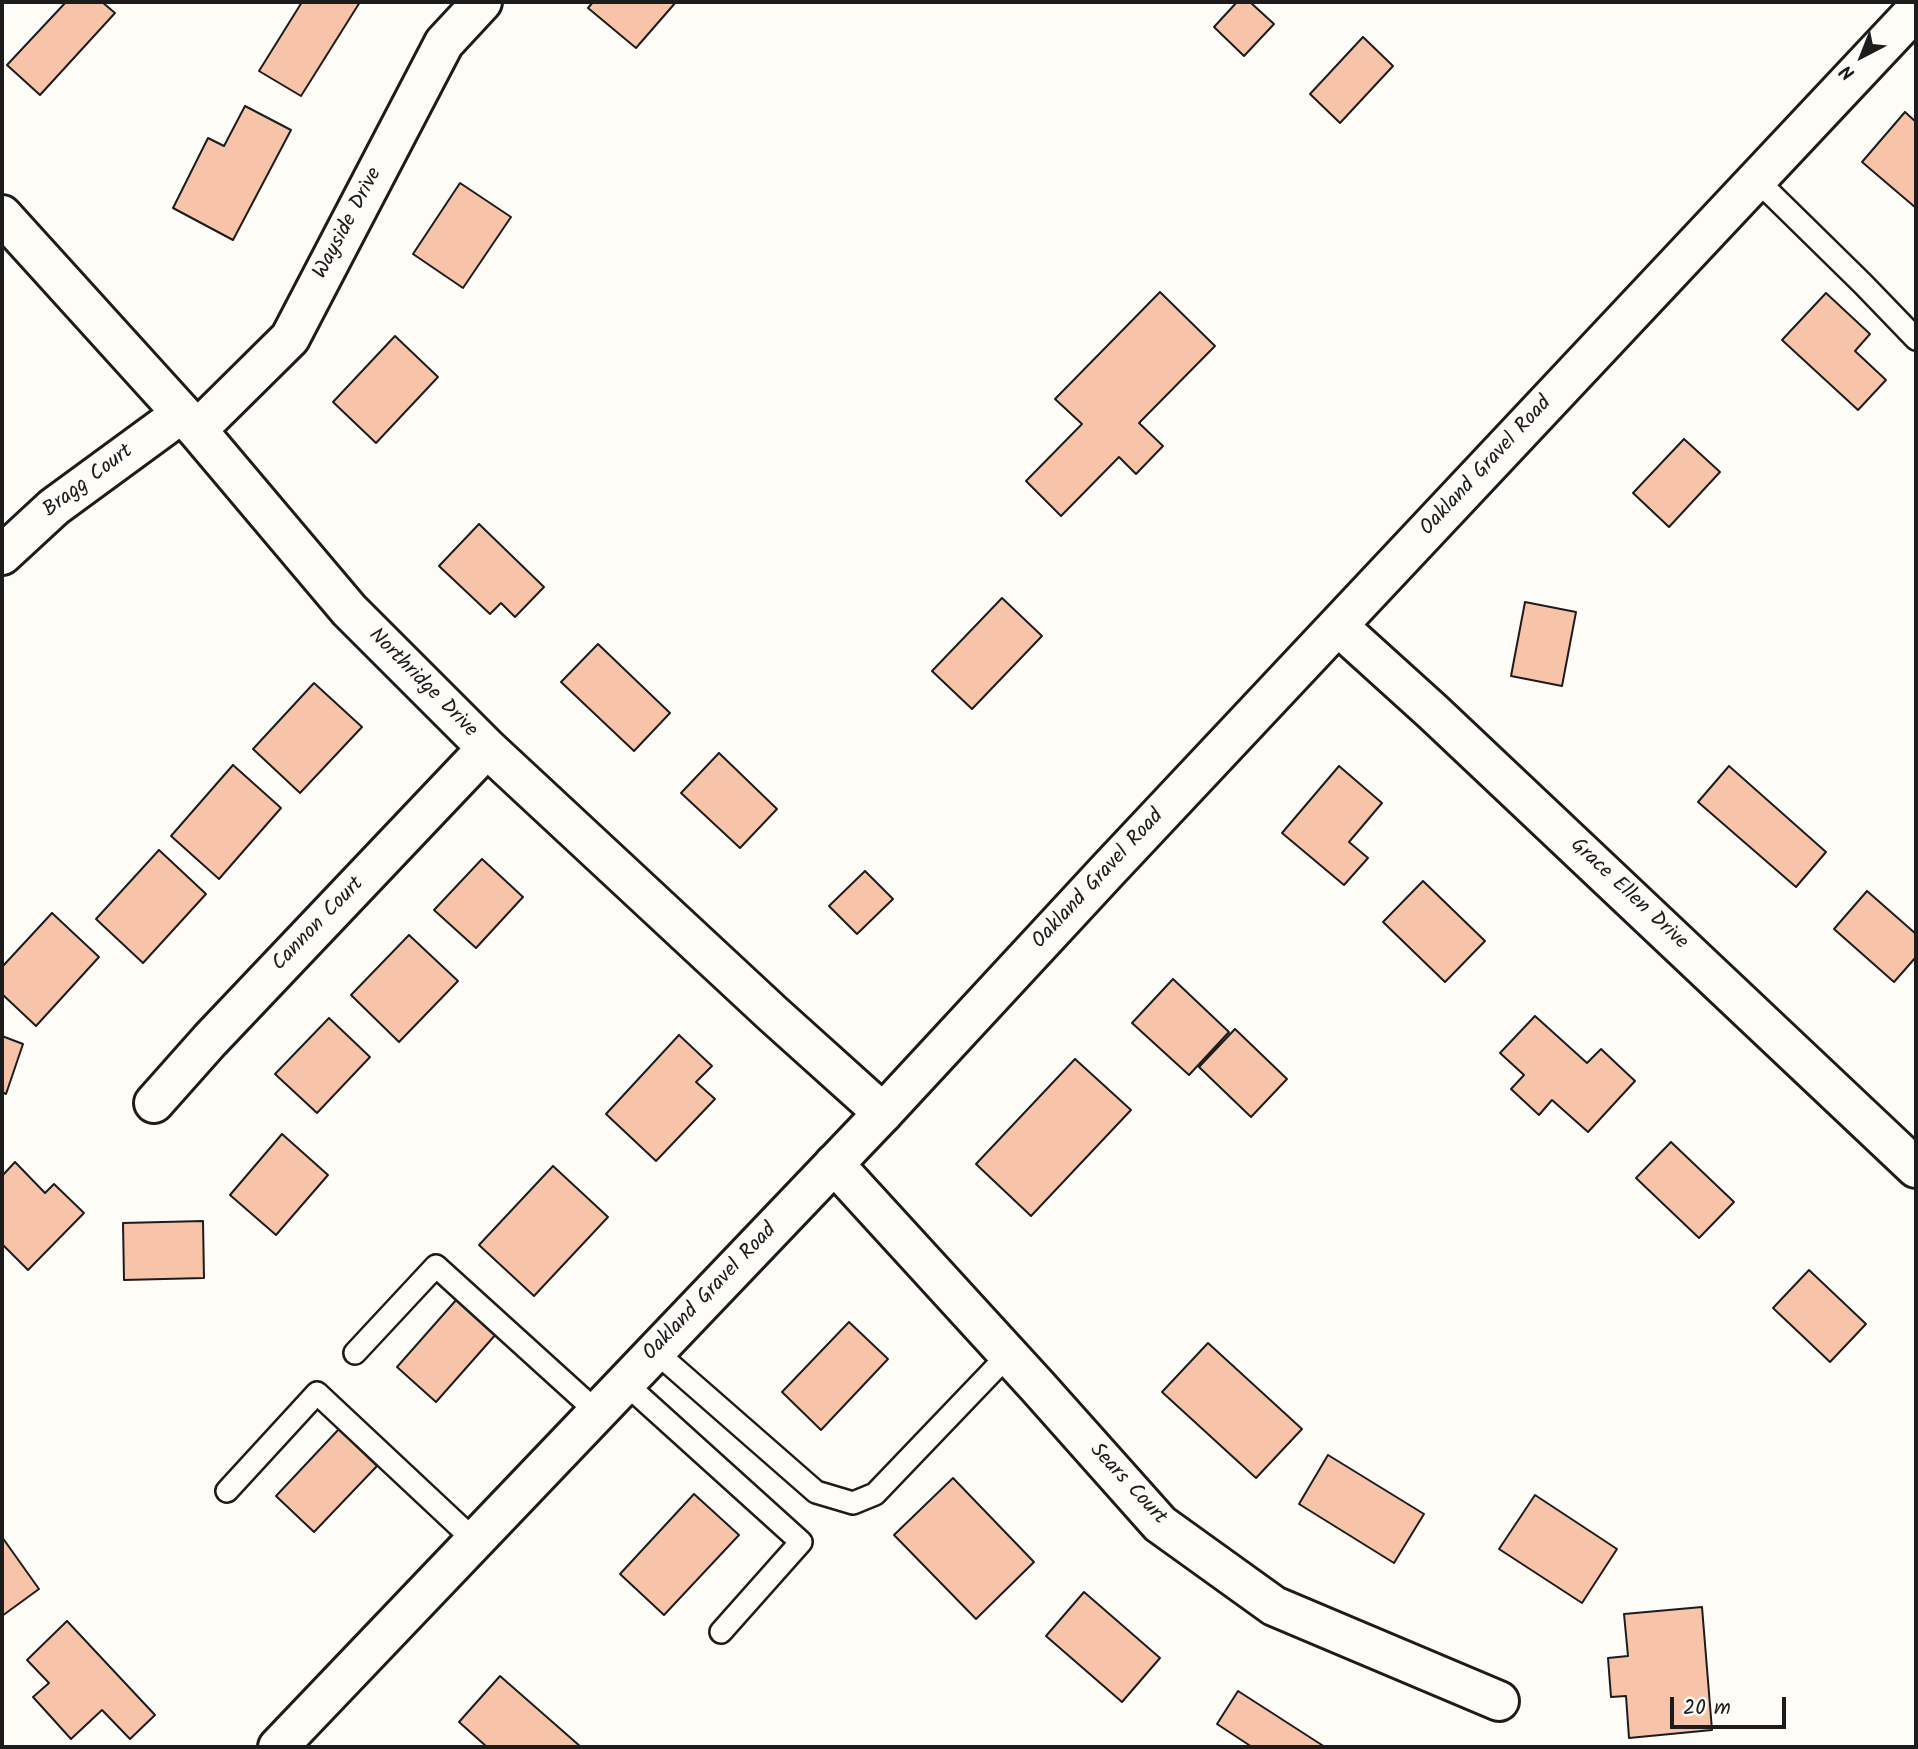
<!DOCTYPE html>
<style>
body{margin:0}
#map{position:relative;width:1918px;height:1749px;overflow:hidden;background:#fdfcf7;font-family:Kalam,sans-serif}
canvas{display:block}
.frame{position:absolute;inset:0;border:4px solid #1c1c1c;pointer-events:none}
.north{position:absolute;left:1827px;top:21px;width:70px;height:70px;-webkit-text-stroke:5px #fdfcf7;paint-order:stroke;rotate:222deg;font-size:19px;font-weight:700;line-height:28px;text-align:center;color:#1c1c1c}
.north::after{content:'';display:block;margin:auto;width:24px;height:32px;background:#1c1c1c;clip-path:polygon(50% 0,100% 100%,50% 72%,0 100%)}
.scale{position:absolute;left:1670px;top:1697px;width:116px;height:32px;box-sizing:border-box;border:4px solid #1c1c1c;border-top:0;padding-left:9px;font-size:21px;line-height:24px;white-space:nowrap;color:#1c1c1c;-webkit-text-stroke:5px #fdfcf7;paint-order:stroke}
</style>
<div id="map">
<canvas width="1918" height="1749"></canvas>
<div class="frame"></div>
<div class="north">N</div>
<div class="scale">20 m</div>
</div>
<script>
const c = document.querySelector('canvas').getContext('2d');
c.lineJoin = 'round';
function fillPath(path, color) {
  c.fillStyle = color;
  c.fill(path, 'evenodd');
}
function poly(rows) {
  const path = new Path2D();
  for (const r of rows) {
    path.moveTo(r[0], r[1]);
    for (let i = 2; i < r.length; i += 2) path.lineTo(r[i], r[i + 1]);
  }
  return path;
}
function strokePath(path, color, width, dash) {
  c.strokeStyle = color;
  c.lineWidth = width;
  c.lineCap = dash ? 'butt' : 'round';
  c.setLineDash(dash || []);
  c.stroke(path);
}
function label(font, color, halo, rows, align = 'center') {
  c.font = font + ' Kalam,sans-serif';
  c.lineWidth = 5;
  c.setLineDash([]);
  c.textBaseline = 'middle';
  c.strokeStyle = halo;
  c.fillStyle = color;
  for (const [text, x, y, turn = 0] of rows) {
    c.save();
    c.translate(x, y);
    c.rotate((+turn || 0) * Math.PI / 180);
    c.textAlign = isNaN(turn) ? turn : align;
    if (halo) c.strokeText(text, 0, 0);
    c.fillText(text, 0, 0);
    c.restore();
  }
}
const building = poly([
 [66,2,102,2,115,13,40,95,7,65,66,2],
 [302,2,360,2,301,96,259,71,302,2],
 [593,2,676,2,636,48,588,8,593,2],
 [1237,2,1250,2,1274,24,1244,56,1214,27,1237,2],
 [1363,37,1393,66,1340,123,1310,94,1363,37],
 [245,106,291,130,233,240,173,208,208,138,224,146,245,106],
 [1905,112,1916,122,1916,208,1862,162,1905,112],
 [460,183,511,217,463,288,413,254,460,183],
 [1160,292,1215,346,1139,423,1163,446,1136,474,1119,457,1061,516,1026,481,1082,424,1055,399,1160,292],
 [1826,293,1870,334,1855,351,1886,380,1858,410,1782,340,1826,293],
 [395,336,438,377,376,443,333,402,395,336],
 [1684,439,1720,472,1669,527,1633,493,1684,439],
 [479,524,544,587,515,617,501,603,490,614,439,566,479,524],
 [1002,598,1042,636,972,709,932,671,1002,598],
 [1525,602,1576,612,1562,686,1511,676,1525,602],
 [598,644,670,713,634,751,561,682,598,644],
 [314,683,362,727,300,793,253,749,314,683],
 [719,753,777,809,740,848,681,793,719,753],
 [233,765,281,808,219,879,171,836,233,765],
 [1339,766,1382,803,1349,842,1368,858,1344,885,1282,833,1339,766],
 [1729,766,1826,852,1796,887,1698,802,1729,766],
 [159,850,206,894,143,963,96,919,159,850],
 [482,859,523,897,476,948,434,910,482,859],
 [865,871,893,899,857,934,829,906,865,871],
 [1423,881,1485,941,1445,982,1383,922,1423,881],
 [1867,891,1916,934,1916,957,1894,982,1834,929,1867,891],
 [52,913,99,957,36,1026,2,994,2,967,52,913],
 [409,935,458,981,399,1042,351,995,409,935],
 [1173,979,1229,1032,1189,1075,1132,1023,1173,979],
 [1535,1016,1587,1063,1601,1049,1635,1081,1588,1132,1552,1100,1539,1115,1511,1089,1524,1075,1500,1053,1535,1016],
 [329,1018,370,1057,317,1113,275,1074,329,1018],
 [1235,1029,1287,1079,1251,1117,1199,1067,1235,1029],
 [679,1035,712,1066,696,1082,715,1099,656,1161,606,1114,679,1035],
 [2,1036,23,1044,6,1094,2,1092,2,1036],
 [1075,1059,1131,1110,1031,1216,976,1164,1075,1059],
 [282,1134,328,1175,276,1235,230,1195,282,1134],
 [1671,1142,1734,1202,1699,1238,1636,1178,1671,1142],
 [15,1162,45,1193,54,1184,84,1213,28,1270,2,1244,2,1176,15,1162],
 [553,1166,608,1217,534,1296,479,1245,553,1166],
 [203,1221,204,1278,124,1280,123,1223,203,1221],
 [1809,1270,1866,1324,1830,1362,1773,1308,1809,1270],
 [457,1299,497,1333,436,1402,397,1367,457,1299],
 [849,1322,888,1359,821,1430,782,1392,849,1322],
 [1208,1343,1302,1429,1256,1478,1162,1392,1208,1343],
 [339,1429,377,1466,314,1532,276,1496,339,1429],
 [1328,1455,1424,1514,1394,1563,1299,1504,1328,1455],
 [953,1478,1034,1562,976,1619,894,1535,953,1478],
 [694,1494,739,1535,664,1615,620,1574,694,1494],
 [1535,1495,1617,1549,1582,1603,1499,1549,1535,1495],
 [2,1537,39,1589,2,1616,2,1537],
 [1084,1592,1160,1658,1122,1702,1046,1636,1084,1592],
 [1702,1607,1712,1730,1629,1738,1626,1696,1611,1697,1608,1658,1628,1656,1624,1614,1702,1607],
 [67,1621,155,1715,130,1739,102,1710,71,1739,33,1697,49,1683,27,1660,67,1621],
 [500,1676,581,1747,487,1747,459,1722,500,1676],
 [1238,1691,1325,1747,1252,1747,1217,1724,1238,1691]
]);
const service = poly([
 [1757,180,1863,284,1916,339],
 [656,1352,816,1492,853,1503,875,1494,1009,1354],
 [355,1353,436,1266,597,1412],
 [625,1383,801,1542,721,1632],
 [227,1491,317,1393,475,1541]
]);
const minor = poly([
 [2,215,197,430,349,610,487,748,773,1014,883,1113],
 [197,430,290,338,444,43,482,2],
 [2,555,54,507,181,414],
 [1338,626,1433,712,1916,1168],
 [154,1103,210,1040,487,748],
 [834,1164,1038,1387,1160,1524,1274,1606,1499,1701]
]);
const tertiary = poly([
 [278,1747,883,1113,1109,869,1916,10]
]);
const streetNames = [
 ["Wayside Drive",349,224,-62],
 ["Oakland Gravel Road",1487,467,-47],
 ["Bragg Court",89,482,-37],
 ["Northridge Drive",422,684,45],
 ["Oakland Gravel Road",1099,880,-47],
 ["Grace Ellen Drive",1628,895,43],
 ["Cannon Court",319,925,-46],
 ["Oakland Gravel Road",711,1293,-46],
 ["Sears Court",1127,1485,47]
];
fillPath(building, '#f7c3a9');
strokePath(building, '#1c1c1c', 2);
strokePath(service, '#1c1c1c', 26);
strokePath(minor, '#1c1c1c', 44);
strokePath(tertiary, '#1c1c1c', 44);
strokePath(service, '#fdfcf7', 21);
strokePath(minor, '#fdfcf7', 38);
strokePath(tertiary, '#fdfcf7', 38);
label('21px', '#1c1c1c', '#fdfcf7', streetNames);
</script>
